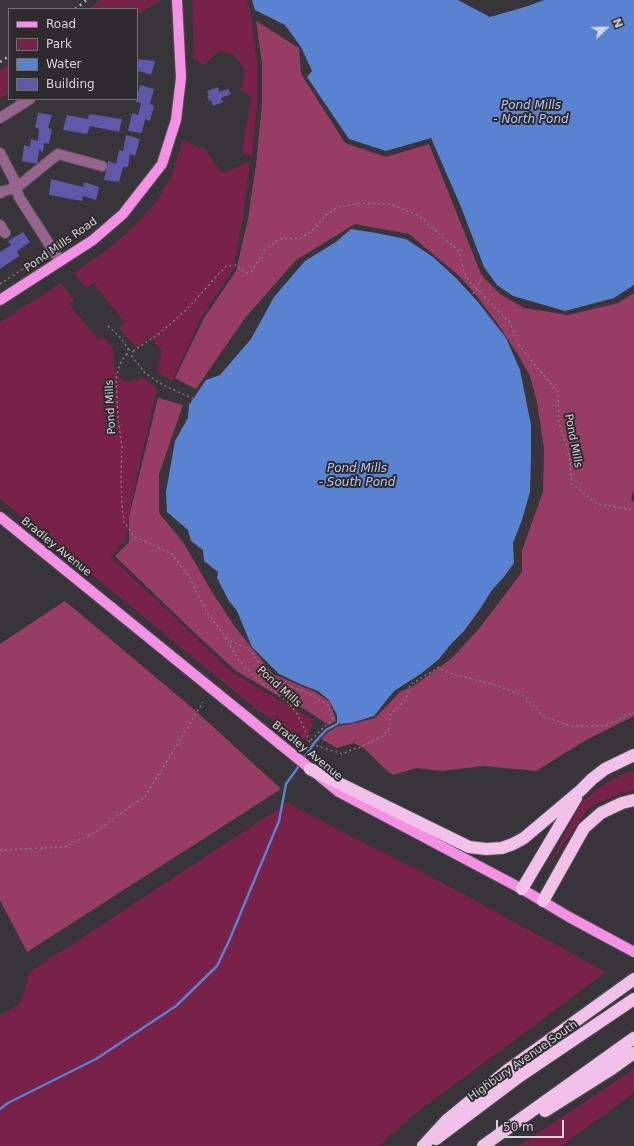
<!DOCTYPE html>
<style>
body{margin:0}
#map{position:relative;width:634px;height:1146px;overflow:hidden;background:#373539;font-family:"DejaVu Sans",sans-serif}
canvas{display:block}
.legend{position:absolute;left:8px;top:8px;width:130px;height:92px;box-sizing:border-box;background:#2d2b2e;border:1px solid #706f71;margin:0;padding:5px 7px;list-style:none;font-size:12px;color:#d5d4d6}
.legend li{display:flex;align-items:center;gap:8px;height:20px}
.legend b{width:20px;border:1px solid #706f71}
.north{position:absolute;left:586px;top:8px;width:40px;height:40px;-webkit-text-stroke:3px #2d2b2e;paint-order:stroke;rotate:67deg;font-size:11px;font-weight:700;line-height:16px;text-align:center;color:#d5d4d6}
.north::after{content:'';display:block;margin:auto;width:14px;height:18px;background:#d5d4d6;clip-path:polygon(50% 0,100% 100%,50% 72%,0 100%)}
.scale{position:absolute;left:496px;top:1120px;width:68px;height:18px;box-sizing:border-box;border:2px solid #d5d4d6;border-top:0;padding-left:5px;font-size:12px;line-height:14px;white-space:nowrap;color:#d5d4d6;-webkit-text-stroke:3px #2d2b2e;paint-order:stroke}
</style>
<div id="map">
<canvas width="634" height="1146"></canvas>
<ul class="legend">
<li><b style="height:5px;background:#f590e5"></b>Road</li>
<li><b style="height:11px;background:#782149"></b>Park</li>
<li><b style="height:11px;background:#5982d0"></b>Water</li>
<li><b style="height:11px;background:#6057a9"></b>Building</li>
</ul>
<div class="north">N</div>
<div class="scale">50 m</div>
</div>
<script>
const c = document.querySelector('canvas').getContext('2d');
c.lineJoin = 'round';
function fillPath(path, color) {
  c.fillStyle = color;
  c.fill(path, 'evenodd');
}
function poly(rows) {
  const path = new Path2D();
  for (const r of rows) {
    path.moveTo(r[0], r[1]);
    for (let i = 2; i < r.length; i += 2) path.lineTo(r[i], r[i + 1]);
  }
  return path;
}
function strokePath(path, color, width, dash) {
  c.strokeStyle = color;
  c.lineWidth = width;
  c.lineCap = dash ? 'butt' : 'round';
  c.setLineDash(dash || []);
  c.stroke(path);
}
function label(font, color, halo, rows, align = 'center') {
  c.font = font + ' "DejaVu Sans",sans-serif';
  c.lineWidth = 4;
  c.setLineDash([]);
  c.textBaseline = 'middle';
  c.strokeStyle = halo;
  c.fillStyle = color;
  for (const [text, x, y, turn = 0] of rows) {
    c.save();
    c.translate(x, y);
    c.rotate((+turn || 0) * Math.PI / 180);
    c.textAlign = isNaN(turn) ? turn : align;
    if (halo) c.strokeText(text, 0, 0);
    c.fillText(text, 0, 0);
    c.restore();
  }
}
const green = poly([
 [100,0,161,0,137,15,137,9,89,9],
 [192,0,247,0,250,9,257,62,257,105,252,156,242,153,251,97,241,91,245,70,234,55,219,50,204,65,194,59],
 [9,64,9,93,0,98,0,70],
 [183,140,206,150,221,173,250,162,243,219,233,270,201,318,172,381,158,372,158,363,162,351,150,337,136,348,119,328,124,322,94,284,85,288,74,273,109,248,131,229,153,206,171,177],
 [61,283,74,300,69,304,99,340,103,336,114,350,114,369,125,383,131,382,142,377,157,388,131,503,126,540,111,557,233,673,314,720,307,741,258,711,0,499,0,322],
 [634,771,634,790,617,795,589,807,543,875,582,802,597,789,618,776],
 [287,803,432,877,606,972,412,1116,379,1146,0,1146,0,1016,20,1004,30,972],
 [634,1069,634,1093,561,1146,518,1146]
]);
const forest = poly([
 [256,21,299,48,301,74,345,143,386,157,429,144,481,274,487,281,500,294,524,308,568,315,618,303,634,293,634,489,631,499,634,502,634,716,586,740,536,771,483,766,442,771,417,768,393,775,385,769,365,749,354,743,337,748,321,739,328,732,338,726,351,724,375,718,401,691,412,687,451,659,478,630,522,572,522,550,543,492,544,449,537,402,530,376,520,358,499,326,477,296,458,275,409,234,355,224,296,260,245,318,196,389,175,378,204,318,236,271,248,219,256,164,262,105,262,63],
 [158,398,183,405,159,474,159,513,183,542,212,592,235,627,273,674,315,692,329,701,334,713,336,721,329,725,284,696,277,695,236,671,198,636,115,556,129,542,129,517],
 [65,601,197,712,281,789,27,952,0,900,0,644]
]);
const water = poly([
 [252,0,458,0,490,17,528,6,544,0,634,0,634,285,614,298,565,311,513,296,497,285,484,267,461,207,431,138,386,151,349,139,307,77,312,71,301,47,285,25,255,10],
 [351,229,376,233,406,239,433,257,456,278,478,302,506,338,520,370,531,425,531,457,530,492,522,520,513,543,514,563,503,578,492,590,480,609,464,631,451,644,439,659,422,673,394,691,374,716,351,723,337,724,337,715,329,700,318,691,300,684,279,674,252,647,237,611,229,601,217,578,218,572,204,561,203,550,191,541,188,530,167,512,166,492,175,441,188,418,189,405,206,380,220,375,251,339,274,297,305,261,336,242]
]);
const stream = poly([
 [303,759,315,742,326,730,337,724],
 [0,1109,8,1103,96,1059,176,1006,217,966,229,941,279,821,286,784,301,763]
]);
const building = poly([
 [137,59,155,61,151,75,139,71,137,76],
 [140,85,154,89,150,104,154,106,150,121,145,119,142,133,128,131,132,113,138,115,141,103,136,102],
 [218,87,219,92,228,89,231,94,221,98,223,102,213,106,211,100,209,101,207,96,209,96,207,91],
 [38,113,52,115,48,128,52,129,49,144,44,143,43,152,39,150,37,164,22,161,24,145,30,147,31,139,38,141,39,129,35,127],
 [89,114,122,119,119,132,90,126,87,134,63,130,67,115,88,119],
 [126,135,140,139,135,156,130,154,128,167,123,167,119,182,104,180,108,161,116,164,119,150,123,151],
 [51,179,83,187,84,182,99,187,96,200,83,196,82,201,49,195],
 [23,232,30,242,17,251,19,256,0,269,0,252,11,245,8,241]
]);
const path = poly([
 [0,284,45,254],
 [471,298,481,279],
 [108,326,121,338,128,349,127,354,132,356],
 [128,349,133,351,132,356,145,373,163,385,194,399],
 [133,351,159,334,187,309,226,266,237,265,245,273,251,272,264,251,279,239,301,238,315,228,326,215,338,207,359,203,390,204,419,216,459,251,464,272,470,282,510,323,519,345,534,364,558,392,559,423,569,453,572,484,597,504,634,510],
 [127,354,121,361,116,378,118,418,122,447,121,474,122,505,124,522,135,537,172,554,190,578,206,611,226,638,237,658,257,679,289,703,297,714,304,728,310,743,320,747,343,754,353,749,357,749,381,737,389,729,390,715,406,700,410,685,439,667,446,672,498,686,524,696,543,716,571,726,605,726,634,712],
 [226,638,251,651,269,679,301,690,328,705,333,720,326,725,310,741],
 [0,850,64,847,94,833,116,816,145,797,203,702]
]);
const minor = poly([
 [0,118,30,99],
 [0,153,13,178,19,197,60,261],
 [0,193,3,191,16,188,58,154,102,166],
 [0,225,5,233]
]);
const major = poly([
 [0,300,93,240,123,214,162,164,176,120,181,78,177,0],
 [0,517,339,792,522,889,569,917,634,952]
]);
const highway = poly([
 [310,769,469,847,486,849,502,848,513,844,524,838,581,790,592,779,605,769,634,755],
 [522,889,576,798],
 [543,901,584,828,601,813,622,803,634,800],
 [545,1111,610,1070,634,1053],
 [436,1139,520,1076,634,999],
 [423,1146,446,1121,509,1069,634,979],
 [483,1146,634,1038]
]);
const rail = poly([
 [75,9,87,0],
 [0,62,9,56]
]);
const streetNames = [
 ["Pond Mills Road",61,245,-35],
 ["Pond Mills",111,407,-93],
 ["Pond Mills",573,441,79],
 ["Bradley Avenue",56,547,39],
 ["Pond Mills",279,687,42],
 ["Bradley Avenue",307,751,39],
 ["Highbury Avenue South",523,1061,-35]
];
const waterNames = [
 ["Pond Mills",531,106],
 ["- North Pond",531,120],
 ["Pond Mills",357,469],
 ["- South Pond",357,483]
];
fillPath(green, '#782149');
fillPath(forest, '#973d64');
fillPath(water, '#5982d0');
strokePath(stream, '#5982d0', 2.5);
fillPath(building, '#6057a9');
strokePath(minor, '#535255', 12);
strokePath(major, '#535255', 12);
strokePath(highway, '#535255', 14);
strokePath(path, '#7d7b7e', 1.5, [2, 3]);
strokePath(minor, '#96658e', 10);
strokePath(major, '#f590e5', 10);
strokePath(highway, '#f2c1e9', 12);
strokePath(rail, '#aeadaf', 2.5, [2, 4]);
label('11px', '#d5d4d6', '#2d2b2e', streetNames);
label('italic 12px', '#b2c8f2', '#2d2b2e', waterNames);
</script>
